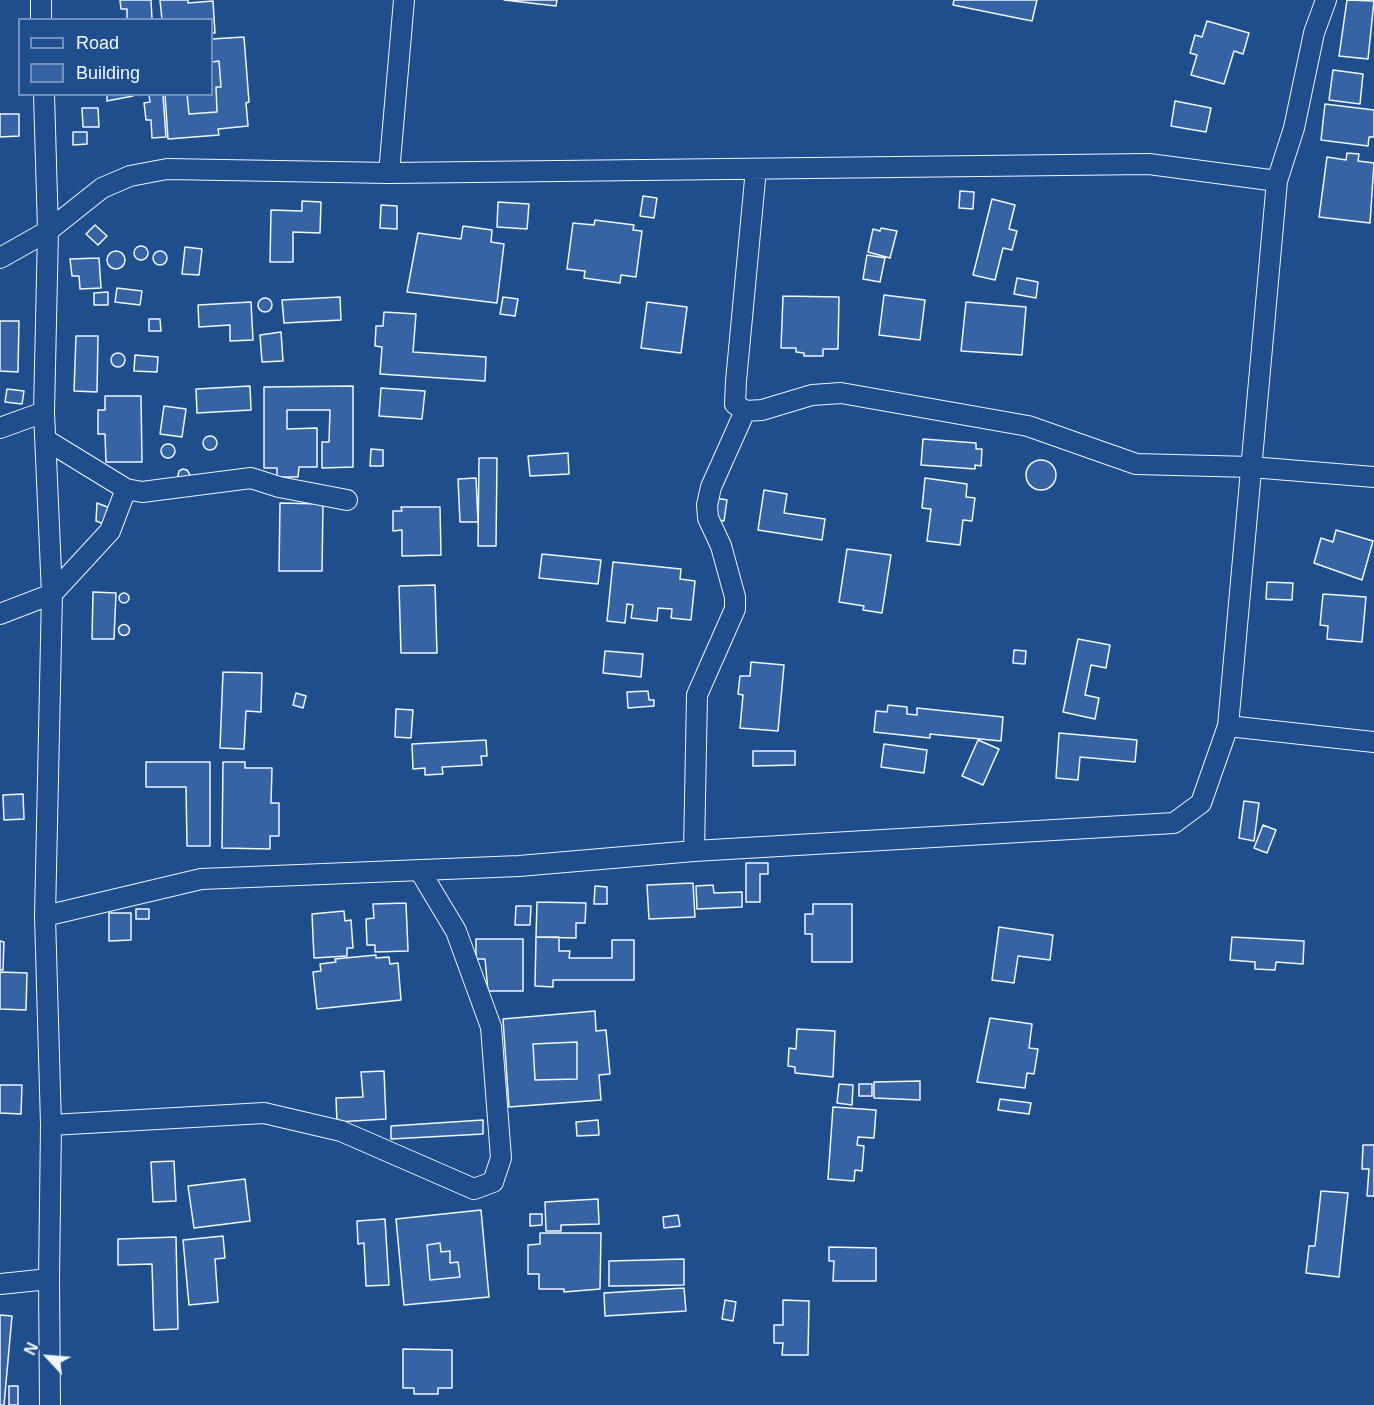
<!DOCTYPE html>
<style>
body{margin:0}
#map{position:relative;width:1374px;height:1405px;overflow:hidden;background:#1f4e8c;font-family:Helvetica,sans-serif}
canvas{display:block}
.legend{position:absolute;left:18px;top:18px;width:195px;height:78px;box-sizing:border-box;background:#1f4e8c;border:2px solid #7391ba;margin:0;padding:8px 10px;list-style:none;font-size:18px;color:#f2f6ff}
.legend li{display:flex;align-items:center;gap:12px;height:30px}
.legend b{width:30px;border:2px solid #7391ba}
.north{position:absolute;left:18px;top:1327px;width:60px;height:60px;-webkit-text-stroke:4px #1f4e8c;paint-order:stroke;rotate:296deg;font-size:16px;font-weight:700;line-height:24px;text-align:center;color:#f2f6ff}
.north::after{content:'';display:block;margin:auto;width:21px;height:27px;background:#f2f6ff;clip-path:polygon(50% 0,100% 100%,50% 72%,0 100%)}
</style>
<div id="map">
<canvas width="1374" height="1405"></canvas>
<ul class="legend">
<li><b style="height:8px;background:#1f4e8c"></b>Road</li>
<li><b style="height:16px;background:#3563a3"></b>Building</li>
</ul>
<div class="north">N</div>
</div>
<script>
const c = document.querySelector('canvas').getContext('2d');
c.lineJoin = 'round';
function fillPath(path, color) {
  c.fillStyle = color;
  c.fill(path, 'evenodd');
}
function poly(rows) {
  const path = new Path2D();
  for (const r of rows) {
    if (r.length === 3) {
      path.moveTo(r[0] + r[2], r[1]);
      path.arc(r[0], r[1], r[2], 0, 2 * Math.PI);
      continue;
    }
    path.moveTo(r[0], r[1]);
    for (let i = 2; i < r.length; i += 2) path.lineTo(r[i], r[i + 1]);
  }
  return path;
}
function strokePath(path, color, width, dash) {
  c.strokeStyle = color;
  c.lineWidth = width;
  c.lineCap = dash ? 'butt' : 'round';
  c.setLineDash(dash || []);
  c.stroke(path);
}
const building = poly([
 [120,0,151,0,152,20,127,20,127,9,121,9,120,0],
 [160,0,188,0,188,3,213,1,215,33,212,33,212,20,162,20,160,0],
 [504,0,557,0,556,6,504,0],
 [954,0,1037,0,1032,21,953,5,954,0],
 [1347,0,1374,1,1368,59,1339,56,1347,0],
 [1207,21,1249,33,1243,54,1234,51,1224,84,1191,75,1197,55,1190,53,1195,35,1202,37,1207,21],
 [244,37,249,102,246,103,248,126,218,129,219,135,168,139,165,94,187,94,189,114,217,112,216,87,221,87,219,61,212,62,212,39,244,37],
 [219,61,221,87,216,87,217,112,189,114,187,94,212,94,212,62,219,61],
 [1333,70,1363,74,1360,104,1329,100,1333,70],
 [98,94,133,94,133,96,107,101,107,95,98,94],
 [149,95,163,95,166,137,152,138,151,120,146,120,144,103,150,102,149,95],
 [1175,101,1211,108,1206,132,1171,126,1175,101],
 [1325,104,1374,110,1374,137,1369,137,1368,146,1321,140,1325,104],
 [82,108,98,108,99,127,83,127,82,108],
 [0,114,19,114,19,136,0,137,0,114],
 [73,132,87,132,87,144,73,145,73,132],
 [1347,153,1359,154,1358,161,1374,163,1370,223,1319,217,1327,157,1346,160,1347,153],
 [960,191,974,192,973,209,959,208,960,191],
 [643,196,657,198,654,218,640,216,643,196],
 [992,199,1015,205,1009,229,1017,231,1012,250,1003,248,995,280,973,275,992,199],
 [302,201,321,202,320,233,293,232,293,262,270,262,271,210,302,211,302,201],
 [498,202,529,204,527,229,497,227,498,202],
 [381,205,397,206,397,229,380,228,381,205],
 [595,220,634,225,633,230,642,231,636,277,621,275,620,283,584,278,585,271,567,269,573,223,594,225,595,220],
 [95,225,107,236,98,245,86,234,95,225],
 [463,226,492,230,491,242,504,244,497,303,407,292,418,233,461,239,463,226],
 [881,228,897,231,890,258,868,252,873,229,880,231,881,228],
 [141,253,7],
 [185,247,202,249,199,275,182,274,185,247],
 [160,258,7],
 [116,260,9],
 [867,255,885,258,880,282,863,279,867,255],
 [99,258,101,288,80,289,79,276,72,276,70,259,99,258],
 [1017,278,1038,282,1036,298,1014,294,1017,278],
 [117,288,142,291,140,305,115,302,117,288],
 [108,292,108,305,94,305,94,293,108,292],
 [884,295,925,300,920,340,879,335,884,295],
 [783,296,839,297,838,349,823,349,823,356,804,356,804,353,796,352,796,348,781,348,783,296],
 [340,297,341,320,284,323,282,300,340,297],
 [503,297,518,299,515,316,500,314,503,297],
 [265,305,7],
 [251,302,253,340,230,341,230,325,199,327,198,305,251,302],
 [647,302,687,307,681,353,641,348,647,302],
 [966,302,1026,307,1022,355,961,351,966,302],
 [384,312,416,314,413,352,486,357,485,381,380,374,382,347,375,346,376,326,383,326,384,312],
 [149,319,160,319,161,331,149,331,149,319],
 [0,321,19,321,18,372,0,371,0,321],
 [281,332,283,361,262,362,260,335,281,332],
 [76,336,98,336,97,392,74,391,76,336],
 [118,360,7],
 [135,355,158,357,157,372,134,371,135,355],
 [250,386,251,410,197,413,196,389,250,386],
 [353,386,353,467,322,468,322,442,329,442,330,410,287,410,287,429,317,428,317,467,299,467,298,477,277,477,277,468,264,468,264,387,353,386],
 [381,388,425,391,422,419,379,416,381,388],
 [7,389,24,391,22,404,5,402,7,389],
 [105,396,141,396,142,462,106,462,105,434,98,434,98,410,105,410,105,396],
 [164,406,186,409,182,437,160,434,164,406],
 [210,443,7],
 [923,439,976,443,976,449,982,449,981,466,975,465,975,469,921,465,923,439],
 [168,451,7],
 [371,449,383,450,383,466,370,466,371,449],
 [568,453,569,474,530,476,528,456,568,453],
 [479,458,497,458,496,546,478,546,479,458],
 [1041,475,15],
 [183,469,187,470,192,478,177,480,179,471,183,469],
 [476,478,478,522,460,522,458,479,476,478],
 [925,478,967,484,966,497,975,498,972,521,963,520,960,545,927,541,931,509,922,508,925,478],
 [764,490,787,494,784,513,825,519,822,540,758,530,764,490],
 [716,498,727,500,724,521,712,519,716,498],
 [97,503,115,510,109,526,96,521,97,503],
 [280,503,323,504,322,571,279,571,280,503],
 [401,507,440,507,441,555,402,556,402,530,393,531,393,511,402,511,401,507],
 [1336,530,1373,541,1362,580,1314,563,1321,538,1333,542,1336,530],
 [847,549,891,555,882,613,863,610,864,606,839,602,847,549],
 [542,554,601,560,598,584,539,578,542,554],
 [613,562,681,569,680,579,695,581,691,620,671,618,672,609,658,608,657,621,631,618,633,605,627,604,625,623,607,621,613,562],
 [1267,582,1293,583,1292,600,1266,599,1267,582],
 [435,585,437,653,401,653,399,586,435,585],
 [93,592,116,593,114,639,92,639,93,592],
 [124,598,5],
 [1323,594,1366,597,1362,642,1327,639,1328,626,1320,625,1323,594],
 [124,630,5.5],
 [1078,639,1110,645,1106,668,1091,665,1085,695,1099,698,1095,719,1063,712,1078,639],
 [1014,650,1026,651,1025,664,1013,663,1014,650],
 [605,651,643,654,641,677,603,673,605,651],
 [751,662,784,665,778,731,740,728,743,695,738,694,740,676,750,676,751,662],
 [223,672,262,673,261,712,246,711,244,749,220,748,223,672],
 [648,691,649,700,654,700,654,706,628,708,627,692,648,691],
 [296,693,306,696,303,708,293,705,296,693],
 [888,705,907,707,907,714,917,715,917,708,1003,717,1001,741,930,734,930,738,874,732,876,711,887,712,888,705],
 [396,709,413,710,411,738,395,737,396,709],
 [1059,733,1137,740,1135,762,1080,757,1078,780,1056,778,1059,733],
 [486,740,487,756,481,756,482,765,442,767,443,774,425,775,425,768,413,769,412,744,486,740],
 [978,740,999,749,983,785,962,776,978,740],
 [884,744,927,750,924,773,881,767,884,744],
 [753,751,795,751,795,765,753,766,753,751],
 [146,762,210,762,210,846,187,846,186,787,146,787,146,762],
 [223,762,245,762,245,768,272,768,271,803,279,803,279,836,270,836,270,849,222,848,223,762],
 [23,794,24,819,4,820,3,795,23,794],
 [1244,801,1259,803,1254,841,1239,838,1244,801],
 [1263,825,1276,830,1267,853,1254,848,1263,825],
 [746,863,768,863,768,874,760,874,760,902,746,902,746,863],
 [693,883,695,917,649,919,647,885,693,883],
 [713,885,714,893,742,892,742,907,697,909,696,886,713,885],
 [595,886,607,887,607,904,594,904,595,886],
 [537,902,586,903,585,923,576,923,576,938,536,937,537,902],
 [406,903,408,951,375,952,375,945,367,945,366,919,374,918,373,904,406,903],
 [813,904,852,904,852,962,812,962,812,934,805,934,805,914,813,914,813,904],
 [516,906,531,906,530,925,515,925,516,906],
 [136,909,149,909,149,919,136,919,136,909],
 [344,911,345,921,351,920,353,948,347,948,347,956,314,958,312,914,344,911],
 [109,913,131,913,131,940,109,941,109,913],
 [999,927,1053,935,1050,960,1018,956,1014,983,992,980,999,927],
 [536,937,559,937,559,951,570,951,569,958,612,958,612,940,634,940,634,980,553,980,553,987,535,986,536,937],
 [1232,937,1304,941,1303,964,1276,962,1275,970,1255,969,1255,962,1230,960,1232,937],
 [476,939,523,939,523,991,488,991,485,959,476,959,476,939],
 [0,941,4,942,3,970,0,970,0,941],
 [376,955,376,958,389,957,390,964,398,963,401,1000,317,1009,313,972,321,971,320,964,336,962,335,959,376,955],
 [0,972,27,973,26,1010,0,1009,0,972],
 [595,1011,596,1031,606,1030,610,1074,599,1075,601,1100,509,1107,503,1019,595,1011],
 [577,1042,577,1079,535,1080,533,1044,577,1042],
 [990,1018,1032,1024,1029,1048,1038,1049,1034,1074,1027,1073,1025,1088,977,1082,990,1018],
 [797,1029,835,1031,833,1077,795,1073,795,1067,788,1066,789,1048,796,1049,797,1029],
 [577,1042,577,1079,535,1080,533,1044,577,1042],
 [384,1071,386,1119,337,1122,336,1098,363,1097,361,1072,384,1071],
 [920,1081,920,1100,874,1098,874,1082,920,1081],
 [839,1084,853,1085,852,1105,837,1103,839,1084],
 [859,1084,872,1084,872,1096,859,1096,859,1084],
 [0,1085,22,1085,21,1114,0,1113,0,1085],
 [1000,1099,1031,1103,1029,1114,998,1110,1000,1099],
 [833,1107,876,1110,874,1138,858,1137,857,1145,864,1146,862,1171,855,1170,854,1181,828,1179,833,1107],
 [483,1120,483,1134,391,1139,391,1126,483,1120],
 [598,1120,599,1135,577,1136,576,1122,598,1120],
 [1363,1145,1374,1145,1374,1196,1367,1196,1369,1169,1362,1169,1363,1145],
 [174,1161,176,1201,153,1202,151,1162,174,1161],
 [245,1179,250,1221,194,1228,188,1186,245,1179],
 [1321,1191,1348,1193,1339,1277,1306,1273,1309,1246,1315,1246,1321,1191],
 [598,1199,599,1224,561,1225,561,1231,546,1231,545,1202,598,1199],
 [481,1210,489,1297,404,1305,396,1219,481,1210],
 [440,1243,441,1252,450,1251,450,1263,458,1262,460,1277,430,1280,427,1245,440,1243],
 [530,1214,542,1214,542,1225,530,1226,530,1214],
 [678,1215,680,1226,664,1228,663,1217,678,1215],
 [385,1219,389,1285,366,1286,364,1243,358,1244,357,1221,385,1219],
 [540,1233,601,1233,600,1289,564,1292,564,1289,539,1289,539,1274,528,1274,528,1245,540,1244,540,1233],
 [223,1236,225,1258,215,1259,218,1302,189,1305,183,1240,223,1236],
 [176,1237,178,1329,154,1330,152,1264,118,1265,118,1239,176,1237],
 [440,1243,441,1252,450,1251,450,1263,458,1262,460,1277,430,1280,427,1245,440,1243],
 [829,1247,876,1248,876,1281,833,1281,834,1261,829,1261,829,1247],
 [684,1259,684,1285,609,1286,609,1261,684,1259],
 [684,1288,686,1311,605,1316,604,1293,684,1288],
 [725,1300,736,1302,733,1321,722,1319,725,1300],
 [783,1300,809,1301,808,1355,782,1355,783,1343,774,1343,774,1325,783,1325,783,1300],
 [0,1315,12,1316,4,1405,0,1405,0,1315],
 [403,1349,452,1350,452,1388,438,1388,438,1394,414,1394,414,1388,403,1388,403,1349],
 [9,1386,18,1386,18,1405,9,1405,9,1386]
]);
const street = poly([
 [41,0,41,20],
 [756,169,736,381,735,404,745,411,762,410,812,395,841,393,1028,426,1136,464,1251,467,1374,477],
 [389,173,404,0],
 [0,258,48,231,102,188,130,176,167,169,389,173,1149,164,1277,181],
 [0,428,44,412],
 [46,440,126,489],
 [0,614,52,594,110,531,126,489,142,492,251,478,279,487,347,500],
 [1228,726,1374,742],
 [694,851,697,695,735,609,735,597,721,546,708,518,707,505,711,487,745,411],
 [45,916,201,879,519,866,694,851,1174,823,1201,803,1228,726,1277,181,1294,128,1314,33,1326,0],
 [51,1125,264,1113,341,1131,474,1189,493,1182,501,1158,491,1027,456,931,420,871],
 [49,1279,50,1405],
 [0,1284,49,1279,51,1125,45,916,52,594,44,412,48,231,44,94]
]);
fillPath(building, '#3563a3');
strokePath(building, '#f2f6ff', 1.5);
strokePath(street, '#f2f6ff', 22);
strokePath(street, '#1f4e8c', 20);
</script>
